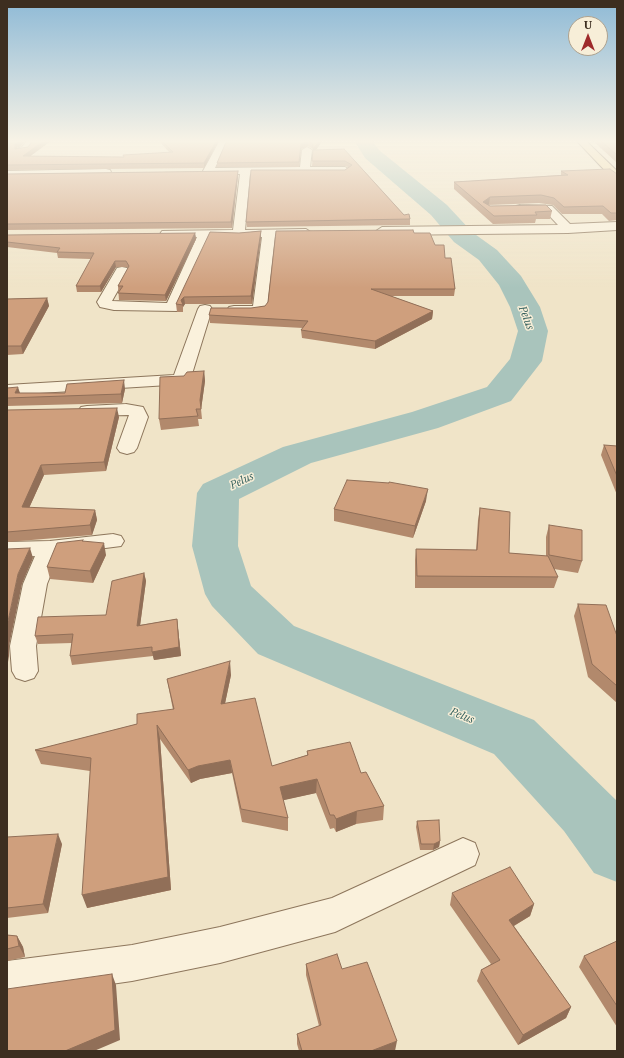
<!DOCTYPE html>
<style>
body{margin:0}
#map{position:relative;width:624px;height:1058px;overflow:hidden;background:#f0e4c8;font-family:"IBM Plex Serif",serif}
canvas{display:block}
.frame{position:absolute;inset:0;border:8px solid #3d2e20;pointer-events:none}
.north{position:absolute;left:568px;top:16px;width:40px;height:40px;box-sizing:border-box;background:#f7eed8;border:1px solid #ada18e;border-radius:50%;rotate:0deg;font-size:11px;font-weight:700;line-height:16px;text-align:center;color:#3d2e20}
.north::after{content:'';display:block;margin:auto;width:14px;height:18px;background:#9e2a2b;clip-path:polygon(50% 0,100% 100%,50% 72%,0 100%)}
</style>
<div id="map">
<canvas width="624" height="1058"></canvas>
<div class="frame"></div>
<div class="north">U</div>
</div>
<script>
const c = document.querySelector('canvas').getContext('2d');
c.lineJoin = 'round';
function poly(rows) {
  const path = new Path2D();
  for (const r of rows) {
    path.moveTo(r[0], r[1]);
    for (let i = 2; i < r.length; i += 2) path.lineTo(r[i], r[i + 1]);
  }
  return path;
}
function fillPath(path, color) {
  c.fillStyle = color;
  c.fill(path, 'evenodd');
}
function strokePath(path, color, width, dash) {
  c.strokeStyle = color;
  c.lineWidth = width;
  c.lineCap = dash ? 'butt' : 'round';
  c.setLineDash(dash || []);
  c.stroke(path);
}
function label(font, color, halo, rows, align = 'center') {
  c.font = font + ' "IBM Plex Serif",serif';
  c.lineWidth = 3;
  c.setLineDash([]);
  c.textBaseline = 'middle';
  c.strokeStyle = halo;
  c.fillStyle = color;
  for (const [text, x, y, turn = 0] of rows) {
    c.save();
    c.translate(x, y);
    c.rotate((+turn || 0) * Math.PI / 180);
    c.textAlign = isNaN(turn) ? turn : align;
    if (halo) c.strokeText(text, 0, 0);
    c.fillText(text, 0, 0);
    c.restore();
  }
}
const river = poly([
 [357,140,375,140,373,142,379,150,447,205,472,232,497,250,521,276,540,307,548,331,542,361,511,401,438,428,311,463,239,499,238,546,251,586,294,626,534,720,617,801,617,882,594,873,564,831,494,754,258,654,212,606,205,594,192,546,197,493,203,484,283,447,412,412,487,387,510,359,518,331,510,307,499,285,479,260,454,242,431,215,365,158,355,142,357,140]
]);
const minor = poly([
 [28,140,36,140,28,151,17,153,17,149,22,147,28,140],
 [220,140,228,140,215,168,300,167,302,150,307,147,312,150,310,167,345,167,350,170,345,173,250,174,245,230,306,229,312,233,306,237,275,237,267,309,265,312,255,314,234,314,229,313,227,310,229,307,234,306,253,306,262,237,210,237,177,311,114,310,100,307,97,302,117,268,122,267,127,268,129,271,112,301,167,303,197,237,166,238,162,237,160,234,162,231,233,230,240,174,208,174,203,171,220,140],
 [106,169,110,170,111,172,110,174,7,177,7,171,106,169],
 [520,205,552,206,570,224,617,222,617,230,568,233,382,235,376,231,382,227,558,225,545,211,516,210,514,208,516,206,520,205],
 [205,305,210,306,212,309,192,374,185,384,7,395,7,385,174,375,198,309,200,306,205,305],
 [126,404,143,407,148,417,137,448,134,452,127,454,120,452,117,448,129,415,87,416,81,415,78,411,81,407,87,406,126,404],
 [113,534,121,536,124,541,121,546,59,554,47,584,36,646,38,671,34,678,25,681,16,678,12,671,10,646,23,584,35,556,7,558,7,542,50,541,113,534],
 [463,838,475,843,479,854,475,865,335,932,220,963,132,981,7,999,7,961,132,945,220,927,332,898,463,838]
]);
const primary = poly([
 [576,140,585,140,617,171,617,180,613,179,576,140]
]);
const wall = poly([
 [7,140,21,146,16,148,16,149,28,147,33,140,52,140,30,156,124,157,169,152,158,140,219,140,204,168,7,170],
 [227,140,323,140,316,150,344,149,404,215,410,219,410,225,247,227,246,222,345,170,348,167,345,166,312,166,313,149,308,146,301,149,299,167,217,167,217,163],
 [592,140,617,140,617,163],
 [238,171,238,176,232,228,7,230,7,174],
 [561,171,617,174,617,220,609,221,602,214,562,214,553,205,539,203,488,205,490,206,552,211,550,219,536,219,535,223,493,224,454,189,454,182,561,175],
 [261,231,261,238,252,304,185,304,183,307,183,312,177,312,176,304,239,233],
 [195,233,196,239,166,301,119,300,118,286,128,268,127,267,116,267,101,292,77,292,76,286,91,259,58,258,57,253,7,247,7,235],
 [414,233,435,245,445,258,455,289,454,296,391,296,433,311,432,319,375,349,302,338,301,330,303,328,210,323,209,315,265,306],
 [47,298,49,306,23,354,7,355,7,299],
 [204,371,205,381,201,409,202,419,198,419,199,426,161,430,159,419,184,376],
 [7,388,20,393,65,393,125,389,122,403,7,406],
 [7,410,119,417,106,471,44,475,29,508,95,510,97,520,92,535,7,542],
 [604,445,617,446,617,495,601,455],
 [426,501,413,538,334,521,334,509],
 [480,508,509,553,546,556,546,537,549,525,582,561,578,573,554,569,558,577,554,588,415,588,415,560,416,549,476,550,478,520],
 [83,541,106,555,93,583,50,579,47,567],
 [144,573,146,581,140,625,177,619,181,656,154,660,153,656,72,665,70,656,72,643,38,644,35,636,106,615],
 [578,604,617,636,617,703,588,677,574,616],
 [231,675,225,703,272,766,307,755,307,751,361,773,384,806,383,820,356,824,336,832,334,828,330,829,316,793,283,800,288,818,288,831,242,822,232,773,200,779,191,783,160,739,171,890,87,908,90,771,41,764,35,750,137,724,173,710,167,679],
 [417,821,440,841,439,847,433,850,420,850,416,827],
 [7,837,62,844,48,913,7,918],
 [452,893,534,904,530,916,514,926,571,1007,566,1018,518,1045,477,981,481,970,491,964,450,905],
 [7,935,17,936,23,947,25,957,7,961],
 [617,941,617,1027,579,967,584,956],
 [306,964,342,969,395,1051,299,1051,297,1044,297,1034,319,1026,306,975]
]);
const shadedWall = poly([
 [21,140,26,140,21,146,16,148,16,154,15,144],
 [45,140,52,140,24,161,23,156],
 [217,140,219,140,204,168,204,163],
 [320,140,323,140,313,154,313,149],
 [308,141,308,146,301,149,299,167,299,162,301,144],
 [238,171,238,176,232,228,231,222],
 [490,197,489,204,485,207,483,202],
 [261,231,261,238,252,304,251,296],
 [195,233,196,239,166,301,165,295],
 [115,261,116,267,101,292,100,286],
 [184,297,185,304,183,307,181,300],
 [47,298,49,306,23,354,21,346],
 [433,311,432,319,375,349,375,341],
 [204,371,205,381,201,410,200,400],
 [124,380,125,389,122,403,121,394],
 [18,387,21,396,15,393],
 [117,408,119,417,106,471,104,462],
 [41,465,44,475,25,517,22,507],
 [428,489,426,501,413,538,415,526],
 [95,510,97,520,92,535,90,525],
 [104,543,106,555,93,583,90,571],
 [30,548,33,558,22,584,9,646,9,656,7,668,7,626,18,574],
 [144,573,146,581,139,634,137,626],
 [177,619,181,656,154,660,152,652],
 [230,661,231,675,222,718,221,704],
 [157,725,160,739,171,890,87,908,82,895],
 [230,760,232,773,200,779,191,783,188,770,198,766],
 [317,779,316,793,280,801,280,787],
 [357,811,356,824,336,832,336,819],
 [58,834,62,844,48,913,43,904],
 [440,841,439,847,433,850,434,844],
 [534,904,530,916,505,931,509,920],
 [17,936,23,947,25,957,19,946],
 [112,974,116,985,120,1040,94,1051,65,1051],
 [571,1007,566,1018,518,1045,523,1035],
 [397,1041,395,1051,371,1051]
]);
const building = poly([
 [7,140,21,140,20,141,15,144,15,149,28,147,33,140,45,140,23,156,124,157,123,155,173,152,161,140,217,140,204,163,7,165,7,140],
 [227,140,320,140,313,149,313,144,308,141,301,144,299,162,217,163,227,140],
 [600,140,617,140,617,155,600,140],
 [344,149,404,215,409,214,410,219,246,222,251,170,345,170,352,165,345,161,312,161,313,150,344,149],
 [610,169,617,174,617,213,611,213,603,206,564,207,554,198,541,195,490,197,483,202,490,206,546,205,552,211,535,212,537,215,494,216,454,182,568,175,561,171,610,169],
 [238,171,231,222,7,224,7,174,238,171],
 [413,230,414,233,430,233,435,245,444,245,445,258,451,258,455,289,371,289,433,311,375,341,301,330,308,321,209,315,211,308,251,308,265,306,268,302,276,231,413,230],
 [261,231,251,296,184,297,181,300,183,305,176,304,210,232,239,233,261,231],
 [195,233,165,295,118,293,123,286,118,286,129,266,126,261,115,261,100,286,76,286,94,253,57,252,60,248,7,242,7,235,195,233],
 [47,298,21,346,7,346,7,299,47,298],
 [204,371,200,400,201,409,196,409,198,416,159,419,160,377,184,376,187,372,204,371],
 [124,380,121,394,7,398,7,388,18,387,15,393,65,393,67,384,124,380],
 [117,408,104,462,41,465,22,507,95,510,90,525,7,532,7,410,117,408],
 [604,445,617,446,617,476,604,445],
 [347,480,389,483,389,482,428,489,415,526,334,509,347,480],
 [480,508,510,512,509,553,548,556,558,577,417,576,416,549,477,550,480,508],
 [549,525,582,530,582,561,549,555,549,525],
 [83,540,82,541,104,543,90,571,47,567,57,543,83,540],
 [30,548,18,574,7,626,7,549,30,548],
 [144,573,137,626,177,619,179,647,152,652,152,647,70,656,73,634,35,636,38,617,106,615,112,581,144,573],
 [578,604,606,605,617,636,617,686,592,664,578,604],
 [230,661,221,704,255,698,272,766,308,755,307,751,350,742,361,773,366,772,384,806,357,811,336,819,334,815,330,815,317,779,280,787,288,818,241,809,230,760,198,766,188,770,157,725,168,877,82,895,91,758,35,750,137,724,137,714,174,709,167,679,230,661],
 [439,820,440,841,434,844,421,844,417,821,439,820],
 [58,834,43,904,7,908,7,837,58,834],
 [510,867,534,904,509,920,571,1007,523,1035,481,970,500,960,452,893,510,867],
 [7,935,17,936,19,946,7,949,7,935],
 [617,941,617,1006,584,956,617,941],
 [337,954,342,969,367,962,397,1041,371,1051,302,1051,297,1034,321,1025,306,964,337,954],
 [112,974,115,1030,65,1051,7,1051,7,989,112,974]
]);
const waterNames = [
 ["Pelus",526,318,69],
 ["Pelus",242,481,-25],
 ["Pelus",462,716,22]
];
fillPath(river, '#a9c4bc');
strokePath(minor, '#8d765c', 2);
strokePath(primary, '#5b4430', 2);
fillPath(minor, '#faf1dc');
fillPath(primary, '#f3d9a0');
fillPath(wall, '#b2896c');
fillPath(shadedWall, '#916f58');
fillPath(building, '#cf9f7d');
strokePath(building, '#916f58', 1);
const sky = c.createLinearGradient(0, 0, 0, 288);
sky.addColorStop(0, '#8fbad6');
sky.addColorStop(0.49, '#f8f3e6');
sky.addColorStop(1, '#f8f3e600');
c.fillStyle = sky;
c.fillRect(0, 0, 624, 288);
label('italic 11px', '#2f5d5a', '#f7eed8', waterNames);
</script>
